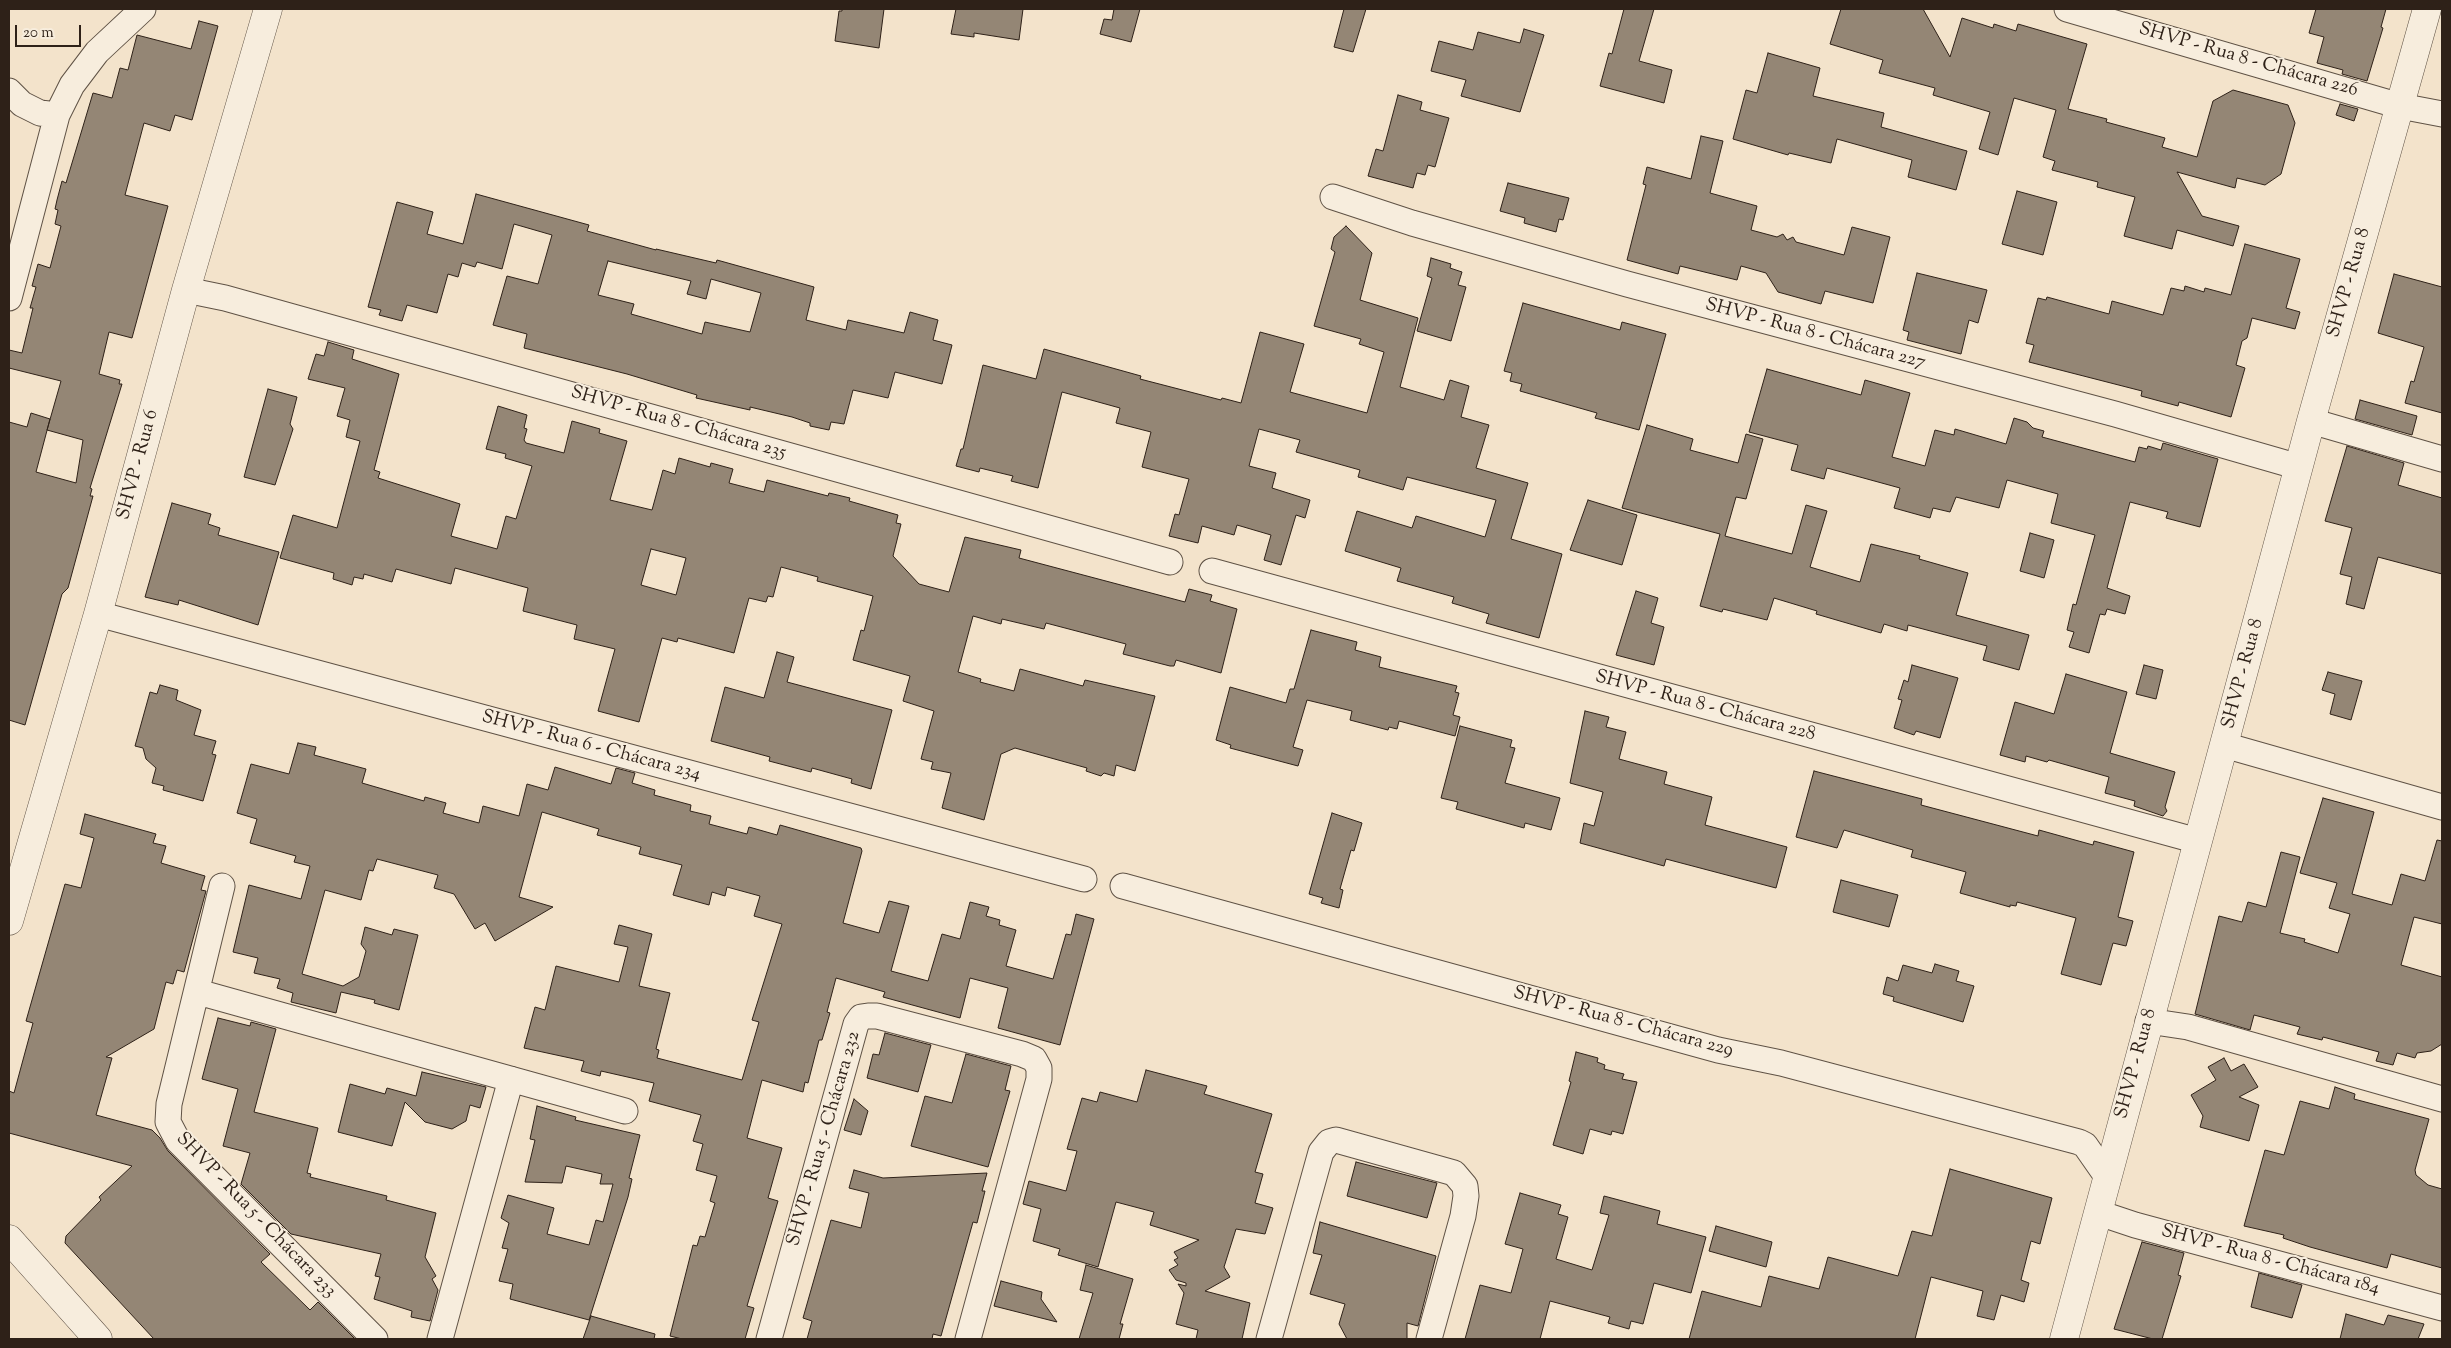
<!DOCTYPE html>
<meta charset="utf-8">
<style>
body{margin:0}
#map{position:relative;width:2451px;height:1348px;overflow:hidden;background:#f3e3cb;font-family:"Sorts Mill Goudy",serif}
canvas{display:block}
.frame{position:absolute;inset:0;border:10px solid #2e2118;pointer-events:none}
.scale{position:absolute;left:15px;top:25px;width:66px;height:22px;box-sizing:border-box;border:2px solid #2e2118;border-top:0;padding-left:6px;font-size:15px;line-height:18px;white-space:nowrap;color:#2e2118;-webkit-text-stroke:4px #f7eddd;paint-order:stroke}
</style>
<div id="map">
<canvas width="2451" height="1348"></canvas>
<div class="frame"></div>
<div class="scale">20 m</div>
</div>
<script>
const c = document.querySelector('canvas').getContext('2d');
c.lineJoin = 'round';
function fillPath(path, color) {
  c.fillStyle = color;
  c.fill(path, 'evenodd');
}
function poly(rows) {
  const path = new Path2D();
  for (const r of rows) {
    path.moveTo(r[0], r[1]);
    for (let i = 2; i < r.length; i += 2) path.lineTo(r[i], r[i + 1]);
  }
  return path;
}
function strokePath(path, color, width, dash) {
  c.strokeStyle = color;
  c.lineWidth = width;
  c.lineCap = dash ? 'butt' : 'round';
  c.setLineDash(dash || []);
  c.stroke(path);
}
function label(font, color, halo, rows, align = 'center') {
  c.font = font + ' "Sorts Mill Goudy",serif';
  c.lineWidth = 4;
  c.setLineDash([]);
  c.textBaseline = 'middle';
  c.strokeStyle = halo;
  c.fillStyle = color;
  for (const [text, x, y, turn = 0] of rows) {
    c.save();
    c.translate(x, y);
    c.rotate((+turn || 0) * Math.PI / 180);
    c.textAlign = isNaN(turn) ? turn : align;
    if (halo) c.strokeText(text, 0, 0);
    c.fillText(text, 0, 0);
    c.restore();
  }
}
const building = poly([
 [842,9,884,9,879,48,835,41,839,11,842,11,842,9],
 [956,9,1023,9,1019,40,974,33,974,37,951,34,956,9],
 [1114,9,1140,9,1131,42,1100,34,1104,19,1112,20,1114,9],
 [1344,9,1366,9,1353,52,1334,47,1344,9],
 [1624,9,1654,9,1639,61,1672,70,1664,103,1600,86,1609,53,1612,54,1624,9],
 [1841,9,1923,9,1950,57,1962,18,1993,28,1994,24,2016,31,2018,24,2087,44,2068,109,2107,119,2106,122,2165,138,2162,147,2197,157,2213,101,2233,90,2288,105,2295,123,2281,174,2265,185,2237,178,2235,188,2177,172,2202,216,2239,226,2233,246,2177,230,2172,249,2124,236,2135,197,2097,187,2098,182,2052,170,2055,161,2043,157,2056,110,2014,98,1998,155,1979,149,1990,112,1933,95,1935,88,1879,73,1883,60,1830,44,1841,9],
 [2316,9,2386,9,2381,27,2383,28,2367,81,2342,74,2343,70,2317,63,2324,37,2309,33,2316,9],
 [199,21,218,26,192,120,175,115,170,131,144,123,125,195,168,206,132,338,109,332,99,374,120,380,119,384,122,384,90,488,92,489,90,496,93,496,68,588,62,594,25,725,9,720,9,422,27,427,31,413,50,419,36,472,76,483,83,440,47,430,61,381,9,368,9,350,22,353,33,308,30,308,36,287,32,286,38,264,50,268,61,226,55,224,58,210,55,209,57,200,62,181,66,183,93,93,112,98,120,68,128,70,137,35,191,49,199,21],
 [1524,29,1544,35,1520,112,1461,96,1466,80,1431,71,1439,41,1473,50,1478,32,1520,43,1524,29],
 [1768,53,1820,68,1813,96,1884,113,1881,127,1967,151,1956,190,1908,177,1912,160,1837,139,1831,163,1789,153,1788,155,1733,139,1746,90,1757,93,1768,53],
 [1398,95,1422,102,1420,110,1449,118,1435,167,1428,165,1425,175,1417,173,1413,188,1368,176,1376,149,1383,151,1398,95],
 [2340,104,2358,109,2354,121,2336,115,2340,104],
 [1701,136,1723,141,1710,193,1757,206,1751,230,1777,237,1783,234,1787,240,1793,237,1796,242,1844,255,1852,227,1890,237,1873,303,1825,291,1821,304,1778,292,1766,273,1741,266,1737,280,1680,266,1678,274,1627,260,1646,185,1643,184,1647,167,1691,179,1701,136],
 [1508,183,1569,198,1563,220,1559,219,1556,232,1524,223,1525,218,1500,211,1508,183],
 [2017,191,2057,202,2043,255,2002,244,2017,191],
 [476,194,589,225,587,231,656,250,656,249,716,263,717,260,814,287,806,320,846,330,848,320,904,333,910,312,938,320,933,340,952,345,942,384,895,372,888,398,853,390,844,424,831,422,829,430,810,426,810,423,792,417,750,407,750,410,696,398,697,395,627,374,524,348,527,334,493,325,507,276,538,284,552,235,514,224,502,269,477,262,475,267,462,263,458,277,448,274,437,313,407,305,402,321,379,315,381,310,368,307,397,202,433,212,427,234,463,244,476,194],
 [608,261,691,281,687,294,706,299,711,279,761,293,750,332,705,322,702,334,631,314,634,304,598,295,608,261],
 [1346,226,1372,253,1360,300,1418,318,1400,387,1444,400,1450,380,1469,386,1461,417,1489,425,1476,468,1528,483,1511,539,1562,554,1539,638,1486,623,1489,614,1452,603,1454,597,1397,581,1401,568,1345,551,1357,511,1412,528,1416,516,1485,537,1496,500,1407,477,1403,490,1358,477,1360,470,1296,452,1300,440,1259,429,1249,466,1276,473,1272,488,1310,500,1305,518,1296,515,1281,565,1264,560,1271,535,1237,525,1234,535,1202,526,1198,543,1169,536,1175,514,1179,515,1189,479,1142,467,1151,432,1116,423,1120,408,1062,392,1038,488,1011,481,1013,476,980,468,979,472,956,466,961,449,963,449,983,365,1036,379,1044,349,1141,376,1140,379,1221,400,1222,398,1241,403,1260,332,1304,344,1290,392,1367,413,1384,352,1359,344,1361,339,1314,326,1335,252,1331,249,1334,237,1346,226],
 [2245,244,2300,259,2286,308,2300,312,2295,329,2252,318,2247,338,2242,341,2236,365,2245,368,2231,417,2179,402,2178,406,2141,396,2142,391,2029,362,2034,345,2026,343,2038,298,2046,300,2047,297,2109,314,2112,301,2163,315,2171,288,2184,291,2185,286,2204,292,2205,288,2231,295,2245,244],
 [1431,258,1451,264,1450,268,1462,272,1458,285,1466,287,1451,341,1417,331,1432,278,1427,276,1431,258],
 [1917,273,1987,290,1978,323,1969,320,1961,354,1907,340,1909,332,1903,330,1917,273],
 [2394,274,2442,287,2442,413,2405,403,2411,381,2414,382,2424,347,2378,333,2394,274],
 [1523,303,1620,330,1622,322,1666,334,1639,430,1595,418,1597,413,1520,391,1522,384,1510,381,1512,373,1504,371,1523,303],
 [328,342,354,350,352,359,399,374,374,470,380,472,378,478,460,504,451,536,497,549,506,516,516,519,532,466,505,458,506,454,486,449,498,406,527,415,524,428,527,429,524,440,526,443,564,453,572,421,600,429,599,433,627,441,610,500,652,510,663,470,675,474,679,458,710,467,711,463,733,469,729,483,764,492,767,480,828,496,829,493,850,498,849,501,898,515,896,523,901,524,893,556,919,584,949,592,965,537,1021,550,1019,558,1185,602,1189,589,1212,595,1210,601,1237,609,1221,673,1176,660,1174,666,1170,666,1123,654,1126,644,1046,623,1044,629,1002,619,1001,624,973,616,958,672,981,679,980,682,1014,691,1020,669,1083,686,1085,680,1155,696,1135,771,1116,765,1114,776,1104,773,1101,776,1086,771,1087,768,1015,748,1001,754,984,820,942,808,951,773,931,769,933,762,921,759,934,711,903,701,910,676,853,660,861,630,864,631,873,596,817,581,818,577,781,567,773,597,768,596,766,602,749,598,734,653,678,638,677,642,662,638,639,722,598,711,615,649,574,639,577,625,523,611,528,588,455,568,451,584,396,569,392,582,364,574,363,579,354,577,352,585,333,579,334,573,280,558,293,515,337,528,360,441,346,437,350,420,337,416,345,388,308,379,316,354,324,356,328,342],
 [651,549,686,558,676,595,641,585,651,549],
 [1767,369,1861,395,1865,380,1910,393,1892,457,1925,466,1935,430,1954,435,1955,429,2006,444,2014,418,2027,422,2033,428,2044,431,2042,437,2135,462,2139,447,2147,449,2148,446,2161,450,2163,443,2218,459,2200,527,2166,518,2168,512,2130,502,2107,588,2130,596,2125,614,2107,609,2105,615,2100,614,2089,653,2069,647,2074,632,2067,630,2073,604,2076,605,2095,535,2051,523,2058,494,2007,480,1999,508,1956,497,1950,512,1933,508,1930,518,1894,508,1900,488,1827,468,1824,479,1791,470,1798,445,1749,432,1767,369],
 [268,389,297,397,290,424,293,429,275,485,244,477,268,389],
 [2360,400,2417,416,2412,435,2355,419,2360,400],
 [1647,425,1693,439,1690,450,1738,463,1746,434,1763,439,1746,499,1736,497,1725,536,1792,554,1806,505,1827,511,1810,567,1860,582,1871,544,1920,556,1919,559,1968,573,1956,615,2029,635,2019,670,1983,660,1987,646,1908,625,1907,631,1884,624,1881,633,1816,614,1817,611,1774,598,1767,620,1723,609,1722,612,1700,606,1720,534,1622,508,1647,425],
 [2347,446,2404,463,2398,485,2442,498,2442,574,2378,557,2364,609,2346,604,2352,577,2340,574,2352,528,2325,521,2347,446],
 [1588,500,1637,515,1622,565,1570,550,1588,500],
 [172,503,211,514,208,524,220,528,218,535,279,552,258,625,179,600,178,605,145,597,172,503],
 [2030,533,2054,540,2044,578,2020,571,2030,533],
 [1636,591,1658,598,1651,623,1664,627,1654,665,1616,655,1636,591],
 [1311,630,1357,642,1355,650,1381,657,1379,667,1457,686,1455,692,1459,693,1453,715,1460,717,1455,736,1399,721,1397,729,1389,727,1388,730,1350,720,1352,711,1307,700,1293,747,1303,750,1298,766,1230,748,1231,745,1216,740,1230,687,1286,703,1290,689,1294,689,1311,630],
 [777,652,794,657,787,682,892,710,871,789,851,783,852,779,812,768,811,772,788,766,769,761,770,757,711,741,725,687,764,698,777,652],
 [1912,665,1958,678,1940,738,1916,731,1914,735,1894,728,1902,700,1898,699,1904,680,1908,682,1912,665],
 [2144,665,2163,670,2156,699,2136,694,2144,665],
 [2328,672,2362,681,2351,720,2330,714,2335,694,2322,690,2328,672],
 [2066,674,2127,692,2110,753,2175,772,2165,807,2167,811,2163,816,2134,806,2135,801,2105,793,2109,777,2049,760,2047,762,2026,756,2025,762,2000,755,2015,702,2054,714,2066,674],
 [160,685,178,690,176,700,201,710,194,735,216,741,212,754,216,755,203,801,163,790,164,786,152,783,156,768,146,759,143,748,135,746,150,692,157,694,160,685],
 [1585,711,1609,717,1606,727,1626,732,1619,759,1667,772,1664,784,1712,797,1705,825,1787,847,1776,888,1666,859,1664,866,1580,843,1584,823,1594,826,1603,792,1570,783,1585,711],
 [1460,726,1512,740,1510,747,1515,748,1505,783,1560,798,1551,830,1525,823,1524,828,1456,809,1458,802,1441,798,1460,726],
 [298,743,316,747,314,755,366,769,362,783,424,801,425,797,446,803,443,813,479,823,483,806,519,816,527,784,548,790,555,767,611,784,616,768,635,773,632,783,655,790,654,795,691,805,690,811,711,816,709,824,747,834,749,827,777,835,780,825,861,848,862,851,843,923,879,933,889,901,909,906,891,971,928,981,942,934,960,939,970,902,989,907,986,916,1000,920,999,925,1016,930,1006,966,1053,979,1066,934,1071,935,1076,914,1094,919,1060,1045,998,1028,1008,988,970,978,960,1018,883,997,885,992,836,978,827,1012,830,1013,822,1040,819,1040,808,1083,805,1082,803,1092,762,1080,747,1138,782,1148,768,1198,778,1201,747,1306,754,1308,745,1339,682,1339,670,1336,693,1245,697,1246,700,1236,705,1237,715,1203,710,1201,717,1176,696,1170,703,1144,693,1141,701,1115,649,1101,654,1083,601,1071,600,1076,581,1071,584,1061,524,1048,535,1007,545,1010,556,966,619,982,628,947,614,944,619,925,652,934,639,986,670,993,656,1049,659,1050,657,1058,742,1080,759,1022,752,1020,782,924,754,916,760,896,727,887,725,896,712,892,709,905,673,895,682,865,639,854,641,847,597,835,599,829,542,812,519,897,553,907,495,941,485,923,475,929,454,894,434,888,438,875,377,859,373,871,369,870,361,900,325,890,302,974,343,986,359,977,366,951,361,944,365,927,392,935,394,929,418,935,399,1010,374,1003,375,1000,341,992,336,1013,291,1002,293,993,277,988,280,979,254,973,258,958,233,952,249,885,301,899,310,866,294,862,296,856,250,843,257,819,237,813,251,764,289,774,298,743],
 [1814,771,1922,799,1921,805,2038,836,2039,830,2093,845,2094,841,2134,852,2118,917,2133,921,2126,946,2113,943,2101,985,2061,974,2076,918,2017,902,2016,906,2010,905,2010,907,1960,893,1966,872,1911,857,1913,850,1844,830,1837,848,1796,837,1814,771],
 [2323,798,2374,812,2352,894,2392,905,2401,874,2425,881,2437,840,2442,841,2442,924,2414,917,2401,965,2442,977,2442,1044,2431,1051,2417,1053,2415,1058,2397,1053,2393,1065,2376,1061,2379,1052,2323,1037,2322,1040,2297,1034,2300,1027,2254,1015,2250,1030,2195,1014,2219,916,2242,922,2248,902,2266,907,2281,852,2300,857,2280,933,2305,939,2304,942,2338,953,2350,914,2329,908,2337,883,2300,873,2323,798],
 [1332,813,1362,823,1354,851,1351,850,1340,889,1343,890,1339,908,1321,903,1323,898,1309,894,1332,813],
 [85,814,156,834,153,843,166,846,161,863,205,876,201,890,206,891,184,972,177,970,173,984,166,982,154,1029,106,1057,112,1058,96,1115,152,1130,160,1138,168,1151,270,1254,261,1262,310,1310,318,1302,355,1339,154,1339,65,1243,66,1236,101,1200,99,1197,132,1166,9,1133,9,1091,14,1093,33,1023,26,1021,65,884,81,888,94,838,80,834,85,814],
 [1841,880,1898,895,1889,927,1833,912,1841,880],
 [1935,964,1959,971,1956,981,1974,986,1963,1022,1893,1001,1894,997,1883,994,1887,977,1898,981,1903,965,1932,973,1935,964],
 [218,1018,250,1026,251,1022,276,1029,254,1112,318,1128,307,1173,311,1174,310,1177,387,1196,386,1200,436,1213,425,1257,436,1276,432,1279,438,1290,430,1321,411,1317,412,1311,374,1299,380,1277,375,1276,381,1254,291,1234,241,1184,250,1153,223,1146,238,1089,202,1079,218,1018],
 [885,1033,931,1045,918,1092,867,1078,873,1054,879,1055,885,1033],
 [1576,1052,1598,1058,1597,1062,1605,1065,1604,1069,1624,1074,1622,1079,1637,1082,1623,1134,1612,1131,1611,1135,1590,1129,1583,1154,1553,1145,1571,1082,1569,1081,1576,1052],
 [966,1054,1011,1066,1005,1090,1010,1091,988,1167,911,1146,925,1096,952,1103,966,1054],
 [2224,1058,2231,1071,2244,1064,2258,1087,2239,1097,2259,1105,2249,1141,2200,1127,2203,1116,2191,1095,2216,1080,2208,1067,2224,1058],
 [1146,1070,1207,1086,1204,1094,1272,1114,1255,1172,1263,1174,1255,1203,1273,1208,1265,1234,1236,1229,1224,1267,1230,1277,1205,1291,1250,1303,1242,1339,1196,1339,1198,1330,1176,1324,1184,1293,1178,1284,1186,1286,1186,1283,1176,1280,1169,1270,1178,1265,1174,1260,1178,1258,1174,1252,1199,1240,1150,1225,1154,1212,1116,1202,1098,1267,1058,1255,1060,1249,1033,1241,1041,1209,1023,1204,1029,1181,1066,1191,1077,1151,1067,1149,1082,1098,1097,1102,1100,1092,1137,1102,1146,1070],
 [422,1072,486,1087,480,1108,470,1105,466,1121,452,1129,425,1122,405,1102,392,1146,338,1132,350,1084,385,1094,387,1088,416,1096,422,1072],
 [2335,1087,2355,1094,2354,1099,2429,1119,2415,1170,2416,1175,2428,1185,2442,1189,2442,1268,2391,1254,2387,1268,2310,1247,2283,1238,2284,1235,2244,1226,2265,1150,2284,1155,2300,1101,2329,1109,2335,1087],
 [854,1099,868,1111,861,1135,844,1130,854,1099],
 [537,1106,576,1117,575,1120,640,1135,629,1178,632,1179,628,1197,589,1320,510,1299,513,1284,499,1281,508,1249,502,1248,509,1223,501,1218,508,1195,554,1208,547,1234,589,1245,596,1220,603,1222,613,1184,600,1184,602,1174,566,1166,562,1183,525,1182,535,1140,530,1139,537,1106],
 [1356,1162,1437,1183,1427,1218,1347,1196,1356,1162],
 [1950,1169,2052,1198,2040,1244,2031,1241,2021,1280,2029,1283,2024,1302,2001,1295,1994,1320,1977,1316,1983,1291,1931,1277,1915,1339,1689,1339,1702,1291,1761,1307,1769,1276,1819,1289,1828,1257,1898,1276,1912,1231,1932,1236,1950,1169],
 [854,1170,883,1178,987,1173,982,1191,985,1191,977,1223,973,1222,941,1336,933,1334,932,1339,807,1339,812,1321,803,1318,831,1220,861,1228,869,1193,849,1188,854,1170],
 [1520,1193,1561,1205,1558,1214,1568,1217,1556,1259,1592,1270,1609,1215,1600,1213,1604,1196,1660,1211,1657,1224,1706,1237,1691,1293,1654,1283,1643,1324,1631,1321,1629,1329,1608,1323,1610,1317,1550,1301,1540,1339,1465,1339,1480,1285,1511,1293,1523,1249,1505,1244,1520,1193],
 [1320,1222,1436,1256,1418,1326,1407,1323,1407,1339,1347,1339,1339,1324,1345,1304,1310,1294,1322,1255,1313,1253,1320,1222],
 [1716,1226,1772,1242,1766,1267,1709,1251,1716,1226],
 [2142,1242,2184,1253,2178,1275,2181,1276,2162,1339,2153,1339,2114,1329,2142,1242],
 [1086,1265,1133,1279,1120,1324,1123,1324,1119,1339,1079,1339,1093,1293,1080,1290,1086,1265],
 [2259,1273,2302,1285,2292,1318,2251,1307,2259,1273],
 [1001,1281,1042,1292,1041,1299,1057,1322,994,1306,1001,1281],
 [2346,1314,2384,1325,2388,1315,2424,1324,2418,1339,2340,1339,2346,1314],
 [591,1316,655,1334,654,1339,583,1339,591,1316]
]);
const minor = poly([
 [2067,9,2400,106,2442,114],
 [9,91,22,104,40,113,57,115],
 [1333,197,1412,223,1627,284,2115,414,2299,467],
 [186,290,225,298,1170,562],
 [9,298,57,115,72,85,97,52,143,9],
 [2311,421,2442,459],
 [1212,571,2198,841],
 [98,614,1084,879],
 [2224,745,2442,807],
 [222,886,169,1104,168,1122,178,1141,375,1339],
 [1123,886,1718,1050,1781,1063,2079,1142,2085,1145,2108,1178],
 [198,992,625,1111],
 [2148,1021,2188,1027,2442,1099],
 [2099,1213,2135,1225,2442,1308],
 [440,1339,511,1079],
 [769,1339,856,1024,861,1017,868,1016,877,1016,1022,1054,1034,1059,1039,1068,1039,1079,968,1339],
 [1269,1339,1321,1152,1329,1142,1336,1140,1454,1173,1465,1186,1466,1196,1463,1216,1429,1339]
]);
const tertiary = poly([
 [9,921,98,614,186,290,268,9],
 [9,1239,98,1339],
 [2064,1339,2311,421,2427,9]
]);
const streetNames = [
 ["SHVP - Rua 8 - Chácara 226",2248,61,16],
 ["SHVP - Rua 8",2350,283,-74],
 ["SHVP - Rua 8 - Chácara 227",1815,335,15],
 ["SHVP - Rua 8 - Chácara 235",678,424,16],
 ["SHVP - Rua 6",139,465,-75],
 ["SHVP - Rua 8",2244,674,-75],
 ["SHVP - Rua 8 - Chácara 228",1705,707,15],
 ["SHVP - Rua 6 - Chácara 234",591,747,15],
 ["SHVP - Rua 8 - Chácara 229",1623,1023,15],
 ["SHVP - Rua 8",2137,1064,-75],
 ["SHVP - Rua 5 - Chácara 232",825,1139,-74],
 ["SHVP - Rua 5 - Chácara 233",255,1216,46],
 ["SHVP - Rua 8 - Chácara 184",2270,1261,15]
];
fillPath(building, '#948675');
strokePath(building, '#2e2118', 1);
strokePath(minor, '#5f5245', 27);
strokePath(tertiary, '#5f5245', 29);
strokePath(minor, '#f7eddd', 25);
strokePath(tertiary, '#f7eddd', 28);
label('19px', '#2e2118', '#f7eddd', streetNames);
</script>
